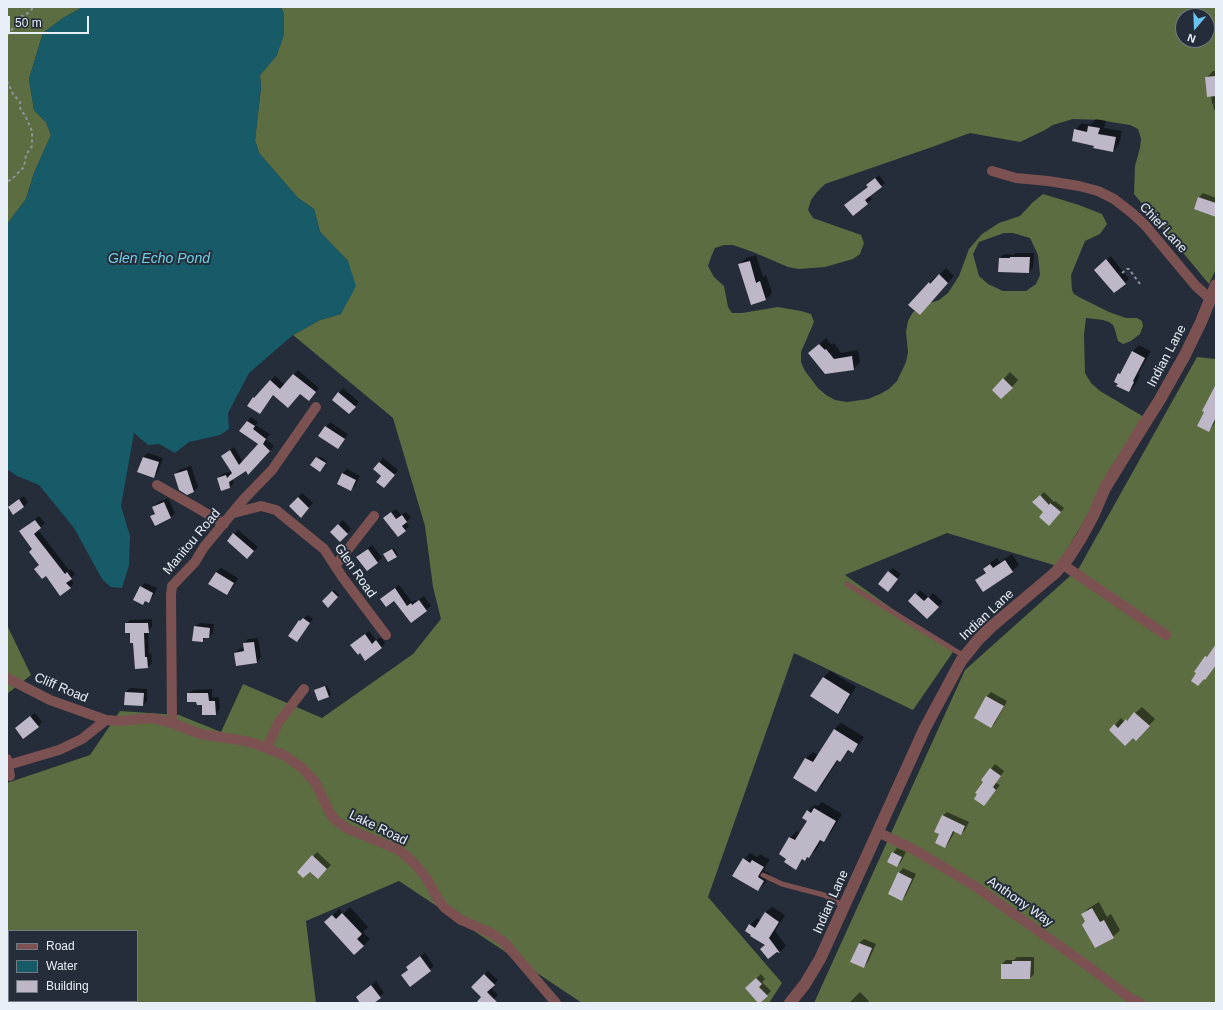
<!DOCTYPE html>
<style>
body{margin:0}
#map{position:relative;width:1223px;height:1010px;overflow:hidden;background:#242d39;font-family:Arial,sans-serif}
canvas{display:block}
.frame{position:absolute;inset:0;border:8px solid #e9eff7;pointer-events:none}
.legend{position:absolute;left:8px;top:930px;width:130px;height:72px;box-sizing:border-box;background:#242d39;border:1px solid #737b85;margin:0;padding:5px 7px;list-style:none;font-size:12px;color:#e9eff7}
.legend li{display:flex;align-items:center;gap:8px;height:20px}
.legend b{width:20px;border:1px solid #737b85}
.north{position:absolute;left:1175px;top:8px;width:40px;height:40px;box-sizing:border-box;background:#242d39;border:1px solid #737b85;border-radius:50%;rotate:199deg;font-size:11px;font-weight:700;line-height:16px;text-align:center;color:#e9eff7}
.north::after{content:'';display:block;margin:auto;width:14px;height:18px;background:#67c4f0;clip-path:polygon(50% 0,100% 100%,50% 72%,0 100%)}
.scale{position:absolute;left:8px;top:16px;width:81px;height:18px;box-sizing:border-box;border:2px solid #e9eff7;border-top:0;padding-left:5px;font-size:12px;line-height:14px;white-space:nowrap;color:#e9eff7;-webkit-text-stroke:3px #242d39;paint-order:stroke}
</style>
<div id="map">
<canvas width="1223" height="1010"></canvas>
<div class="frame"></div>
<ul class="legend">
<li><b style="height:5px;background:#7c5151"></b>Road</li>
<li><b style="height:11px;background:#175b68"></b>Water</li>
<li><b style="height:11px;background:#beb7c7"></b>Building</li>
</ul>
<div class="north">N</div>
<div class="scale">50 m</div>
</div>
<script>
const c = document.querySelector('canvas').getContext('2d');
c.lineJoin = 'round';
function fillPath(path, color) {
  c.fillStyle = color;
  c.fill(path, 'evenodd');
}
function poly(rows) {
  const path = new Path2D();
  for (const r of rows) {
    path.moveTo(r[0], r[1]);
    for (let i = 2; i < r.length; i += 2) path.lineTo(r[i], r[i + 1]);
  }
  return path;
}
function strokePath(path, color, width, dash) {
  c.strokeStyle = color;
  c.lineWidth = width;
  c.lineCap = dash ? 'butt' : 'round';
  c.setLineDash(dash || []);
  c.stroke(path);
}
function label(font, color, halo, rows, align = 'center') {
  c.font = font + ' Arial,sans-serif';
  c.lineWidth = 4;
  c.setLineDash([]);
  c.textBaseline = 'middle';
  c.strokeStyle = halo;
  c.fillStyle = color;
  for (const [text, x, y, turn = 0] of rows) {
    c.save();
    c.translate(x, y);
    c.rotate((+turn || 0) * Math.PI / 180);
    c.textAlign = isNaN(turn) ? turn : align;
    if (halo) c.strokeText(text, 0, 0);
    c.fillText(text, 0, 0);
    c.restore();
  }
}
const forest = poly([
 [7,7,83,7,63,18,43,33,29,79,34,110,46,122,51,135,34,173,26,199,7,224],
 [281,7,1216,7,1216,269,1209,284,1134,194,1135,166,1140,148,1141,139,1138,129,1130,125,1111,122,1101,120,1073,119,1053,125,1045,130,1020,142,970,133,932,147,825,184,817,192,811,200,808,210,813,218,861,235,864,243,860,254,853,259,825,267,799,269,788,267,753,252,733,245,724,245,715,248,711,257,708,266,714,277,724,286,728,307,732,313,742,313,778,307,801,311,811,314,814,322,801,352,801,362,805,371,818,388,826,395,835,400,847,402,868,399,880,394,889,389,897,381,906,362,908,352,906,332,908,321,913,312,930,303,939,300,948,293,959,276,969,249,982,234,999,223,1020,216,1032,203,1043,194,1079,205,1102,214,1107,224,1100,234,1085,241,1071,275,1072,290,1074,294,1079,297,1109,312,1126,318,1137,318,1142,321,1143,326,1140,334,1131,341,1123,344,1118,341,1115,330,1113,325,1109,322,1103,320,1086,318,1084,335,1085,373,1091,383,1100,391,1144,417,1141,426,1057,566,947,533,845,575,953,652,913,710,794,653,708,897,782,983,769,1003,582,1003,399,881,306,921,316,1003,7,1003,7,783,90,755,120,711,179,715,221,732,243,684,322,718,413,654,441,619,433,587,425,526,393,418,293,335,320,320,341,314,348,261,320,232,314,209,298,198,259,153,255,140,261,87,260,75,277,55,284,14],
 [1183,16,1207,16,1207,40,1183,40],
 [1004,233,1013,233,1030,238,1038,255,1040,275,1036,284,1026,291,1003,291,988,284,979,276,973,254,979,242],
 [9,931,137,931,137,1001,9,1001],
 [1197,357,1216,359,1216,1003,814,1003,965,670,1079,568],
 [7,625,31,675,7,694]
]);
const water = poly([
 [83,7,281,7,284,14,284,35,277,55,260,75,261,87,255,140,259,153,298,198,314,209,320,232,348,261,356,286,341,314,320,320,293,335,249,373,228,413,229,429,220,435,189,442,175,453,159,444,148,445,134,433,121,506,130,536,129,565,122,588,111,587,102,579,74,528,39,485,17,476,7,469,7,224,26,199,34,173,51,135,46,122,34,110,29,79,43,33,63,18]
]);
const shadow = poly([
 [1213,71,1216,71,1216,110,1214,110,1213,104,1212,104,1211,96,1206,78],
 [1096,119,1106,121,1104,128,1122,131,1119,144,1113,151,1075,130,1082,123,1090,125],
 [879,175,885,183,869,196,872,199,868,203,853,215,872,181],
 [1203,193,1216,198,1216,216,1195,208,1199,197],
 [1015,253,1034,253,1033,268,1029,272,1000,258,1004,254,1014,255],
 [756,255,763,277,766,275,772,293,765,300,739,265,746,258],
 [1111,256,1129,279,1125,283,1100,266],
 [946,268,954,276,926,307,929,283,936,276,937,277],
 [826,338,832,345,834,343,841,353,858,350,860,362,854,369,809,354],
 [1139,345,1151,351,1138,374,1140,375,1135,385,1128,391,1119,383,1119,374,1123,370,1133,351],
 [298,370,319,388,313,395,301,393,274,394,264,408,249,406,254,398,258,393,259,394,275,376,285,385],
 [1010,372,1018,380,1008,392,993,390],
 [343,388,359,402,353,409,339,393],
 [1216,388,1216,422,1209,430],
 [251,417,258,422,256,425,270,434,266,439,274,446,252,470,246,470,232,478,234,483,230,487,218,478,222,474,231,471,222,456,234,447,243,462,259,444,247,421],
 [330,422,348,434,338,448,320,435],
 [148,453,163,458,158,472,153,477,143,457],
 [319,456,327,461,322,469,317,458],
 [383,458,398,470,388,483,379,463],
 [191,466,198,487,194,491,175,474,179,470],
 [347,469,360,476,355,486,350,490,338,483,343,473],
 [1044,492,1054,502,1055,501,1064,508,1053,521,1034,502],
 [302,493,313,503,301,516,298,497],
 [24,496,28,502,24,507,13,513,9,507,13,503],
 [168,498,175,513,171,517,155,524,152,516,156,512,153,507,157,503],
 [396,509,401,515,406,512,411,517,406,522,409,526,405,531,389,514],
 [39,516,45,523,38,530,69,570,71,569,75,574,70,579,74,583,70,588,40,564,33,549,20,531],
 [343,520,351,529,340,541,331,532],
 [238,530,258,547,251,554,228,541],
 [372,545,382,558,367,570,358,557],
 [394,548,398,555,396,557,386,553],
 [1012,554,1019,565,1012,571,976,581,986,572,984,569,991,562,997,558,1000,562],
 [221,568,238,578,231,590,227,594,216,572],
 [893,568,901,574,892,586,888,572],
 [145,583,157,588,153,597,148,602,146,601,143,604,141,587],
 [399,585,412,602,416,600,417,601,424,596,431,606,411,622,394,600,381,599],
 [334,590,339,595,328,606,323,601],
 [920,590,929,598,933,593,943,602,927,618,910,601],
 [308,615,313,619,296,641,289,636,300,621],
 [152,619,152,627,148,631,149,654,151,653,152,663,148,667,134,642,131,632,126,624,130,620],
 [199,623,214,624,213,633,208,637,206,637,202,641,195,627],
 [369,631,376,640,381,637,385,643,381,648,360,652,352,645],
 [258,638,261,657,257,662,235,653,239,649,245,648,244,644,248,639],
 [830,671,856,687,844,706,838,712,823,678],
 [327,685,331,694,329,696,319,700,315,691,317,689],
 [130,688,147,689,147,701,143,705,126,692],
 [212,689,212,698,219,697,220,709,215,714,188,694,193,690],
 [991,692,1007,701,995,723,991,727,975,718,987,696],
 [1142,707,1155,719,1142,733,1133,737,1125,744,1115,725,1121,718,1125,722],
 [35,713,42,722,38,727,16,728],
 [841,723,864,737,859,745,853,752,850,750,840,761,838,760,823,784,816,791,794,777,806,758,813,752,818,755,834,729],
 [995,764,1004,771,996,783,1000,785,984,805,984,781,982,780],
 [822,802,842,814,830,834,823,840,822,840,816,850,809,857,808,856,804,859,796,868,787,858,790,838,797,831,800,833,808,820,808,811,814,805,817,806],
 [947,812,969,822,965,830,961,834,955,831,949,842,945,847,940,833,943,816],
 [897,848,906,852,901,862,897,866,893,853],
 [317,852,331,865,318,878,310,870,298,872],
 [750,853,757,857,760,854,770,860,766,865,764,871,770,874,765,883,758,890,744,859],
 [903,868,916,874,906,895,902,900,899,873],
 [1099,902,1107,917,1111,914,1120,930,1113,937,1086,921,1082,914,1089,908],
 [350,907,368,927,363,932,370,939,363,946,325,922,339,909,343,914],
 [772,907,785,915,775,931,786,946,780,952,747,931,750,925,757,918,761,921,765,913],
 [864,939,876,944,868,962,864,967,852,962,859,943],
 [425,953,434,966,410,985,402,975,409,969,412,963],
 [1017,957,1034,957,1034,974,1030,978,1002,964,1006,960,1014,960],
 [488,971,498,980,491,988,498,995,490,1003,487,1003,472,987],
 [761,974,765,979,762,982,771,991,759,1003,746,988],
 [376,981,384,993,372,1003,361,1003,357,997],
 [860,992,869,1001,867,1003,849,1003]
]);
const building = poly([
 [1216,76,1216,96,1207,97,1205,77],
 [1088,126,1100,128,1098,134,1116,137,1113,152,1093,148,1094,146,1072,141,1074,129,1087,132],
 [875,178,882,187,865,200,868,204,853,216,844,205,868,187,866,185],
 [1198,197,1216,203,1216,217,1194,209],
 [1010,257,1030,257,1029,273,998,272,999,258,1010,258],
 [1106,259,1126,284,1114,293,1094,270],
 [750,261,756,283,760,281,766,300,751,305,738,264],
 [939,274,948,283,920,315,908,305,929,282,930,284],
 [819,344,825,350,826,349,834,359,852,356,854,370,825,374,808,353],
 [1132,351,1145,358,1133,381,1134,382,1129,392,1116,386,1118,384,1114,382,1118,373,1120,374],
 [293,374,316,392,309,401,300,394,288,408,273,395,260,414,247,406,253,397,254,398,270,380,280,389],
 [1003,378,1013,388,1001,399,992,390],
 [1216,384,1216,417,1209,432,1197,426,1204,412,1202,411],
 [338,392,356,407,349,414,332,400],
 [247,421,255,426,253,429,266,439,263,444,270,451,248,475,246,471,229,482,230,488,221,491,217,478,226,475,227,478,232,473,221,456,230,450,239,465,258,444,239,431],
 [325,426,345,439,338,449,318,436],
 [143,457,159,462,154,478,137,472],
 [316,457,326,463,320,472,310,465],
 [379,462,395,475,384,488,376,482,381,476,373,469],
 [187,470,194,492,187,495,179,490,174,474],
 [342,473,356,480,351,491,337,484],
 [1040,495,1049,505,1050,503,1061,512,1049,526,1039,517,1043,512,1032,502],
 [298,497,309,508,301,518,289,506],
 [19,499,24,507,13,515,8,507],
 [164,502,171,518,155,526,150,516,155,514,152,507],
 [391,512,396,519,402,515,407,522,402,526,406,531,398,537,383,518],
 [35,520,41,528,34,534,65,574,67,572,72,579,66,583,71,588,60,596,46,576,42,579,34,569,39,565,29,552,32,549,19,531],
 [338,524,348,534,340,542,330,532],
 [233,533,254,551,247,559,227,541],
 [368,549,378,563,367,571,356,557],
 [392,549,397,557,388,562,383,554],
 [1005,560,1013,572,983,592,975,580,986,573,983,569,990,564,993,568],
 [888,571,898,579,888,592,878,584],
 [216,572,234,583,227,595,208,584],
 [140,586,153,593,149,603,145,601,143,605,133,600],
 [395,588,407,606,411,603,412,605,419,600,427,611,411,623,394,601,386,607,380,599],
 [332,591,338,597,328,608,322,601],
 [915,593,924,601,928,597,939,607,927,619,908,601],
 [303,618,310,623,297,642,288,636,299,620,300,621],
 [125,623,148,623,149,633,144,633,145,657,147,657,148,668,135,669,133,643,130,643,130,633,125,633],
 [194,626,210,628,209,638,203,638,203,642,192,641],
 [365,634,372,644,376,640,382,648,365,661,360,653,358,655,350,645],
 [254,642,257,663,236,666,234,653,244,651,243,643],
 [1216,644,1216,665,1205,680,1204,679,1198,686,1191,681,1196,673,1194,672,1205,656,1207,657],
 [823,677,850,694,838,714,810,696],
 [325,686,329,697,318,701,314,690],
 [125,692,144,693,143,706,124,705],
 [187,693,208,693,209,701,215,701,216,715,202,715,202,705,197,705,196,702,187,702],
 [986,696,1004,706,991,728,974,718],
 [1134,712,1150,726,1136,741,1133,738,1125,746,1109,730,1114,724,1118,728,1126,719,1127,721],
 [30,716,39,727,23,739,15,728],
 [834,729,858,744,853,753,848,750,840,762,837,760,816,792,793,778,805,758,813,762],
 [990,768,1001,776,993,787,996,790,984,806,974,799,977,794,975,793,983,782,981,780],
 [814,808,836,821,824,842,820,840,809,858,807,857,805,861,802,859,796,870,784,862,786,859,779,854,789,837,795,840,807,821,802,818,807,810,811,813],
 [942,815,965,826,961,835,953,831,945,848,935,843,939,834,934,832],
 [892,852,902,857,897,867,887,862],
 [312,855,327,869,318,879,310,872,303,878,297,872],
 [743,858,750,863,752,860,764,867,760,873,758,877,764,881,758,891,732,876],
 [898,872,912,879,902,901,888,894],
 [1092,908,1100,922,1104,920,1114,938,1095,948,1082,925,1085,921,1081,914],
 [765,912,779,922,769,938,780,953,777,952,768,959,760,949,765,945,750,936,751,935,745,931,749,924,755,928],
 [342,913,362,934,357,939,364,946,354,955,324,922,332,915,336,919],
 [859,943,872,948,864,968,850,962],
 [420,956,431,971,410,987,401,975,408,970,406,967],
 [1012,961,1031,961,1030,979,1001,979,1001,964,1012,964],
 [484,974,495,985,487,992,498,1003,476,1003,481,997,471,987],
 [756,978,762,984,759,987,768,996,760,1003,758,1003,745,988],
 [371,985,381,998,374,1003,360,1003,356,997]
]);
const path = poly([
 [7,35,15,26,15,22,18,18,28,13,32,9,33,7],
 [7,81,13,94,20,102,20,108,22,112,26,116,27,121,29,124,32,131,32,146,26,155,24,167,11,180,7,181],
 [1122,273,1127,269,1129,269,1140,284]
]);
const service = poly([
 [847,584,964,656],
 [763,875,782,884,824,895,844,906]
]);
const minor = poly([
 [992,171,1016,178,1048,181,1079,186,1098,191,1114,199,1132,213,1145,225,1195,285,1210,299,1216,298],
 [157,485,199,509,224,524],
 [234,513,261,506,276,510,324,549,343,578,386,635],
 [1062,564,1166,635],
 [335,566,374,516],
 [7,678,50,700,106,720,119,721,152,718,172,723,200,734,239,740,253,743,284,755,301,767,315,782,330,813,335,820,348,829,399,850,414,863,421,871,428,881,439,901,445,908,461,920,491,933,504,942,556,1003],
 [172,723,171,595,172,586,195,562,204,547,243,500,272,470,316,407],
 [267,748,278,723,304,689],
 [7,759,10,776],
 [8,765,59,750,82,739,106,720],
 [878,832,918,852,973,885,1088,966,1130,998,1140,1003]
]);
const tertiary = poly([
 [790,1003,805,984,820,959,925,728,961,661,977,641,991,627,1055,573,1069,557,1081,538,1093,516,1105,488,1140,431,1159,401,1185,355,1201,322,1216,285]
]);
const streetNames = [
 ["Chief Lane",1163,228,47],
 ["Indian Lane",1167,356,-62],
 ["Manitou Road",192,542,-50],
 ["Glen Road",355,571,55],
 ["Indian Lane",987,615,-43],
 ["Cliff Road",61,688,23],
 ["Lake Road",378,828,26],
 ["Indian Lane",831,902,-66],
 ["Anthony Way",1020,902,35]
];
const waterNames = [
 ["Glen Echo Pond",159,259]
];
fillPath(forest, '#5c6d41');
fillPath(water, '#175b68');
fillPath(shadow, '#0007');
fillPath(building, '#beb7c7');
strokePath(path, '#8d949e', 2, [3, 3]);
strokePath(service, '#7c5151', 5);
strokePath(minor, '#7c5151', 10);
strokePath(tertiary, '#7c5151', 12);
label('13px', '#e9eff7', '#242d39', streetNames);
label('italic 14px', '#6fd3e8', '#242d39', waterNames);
</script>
